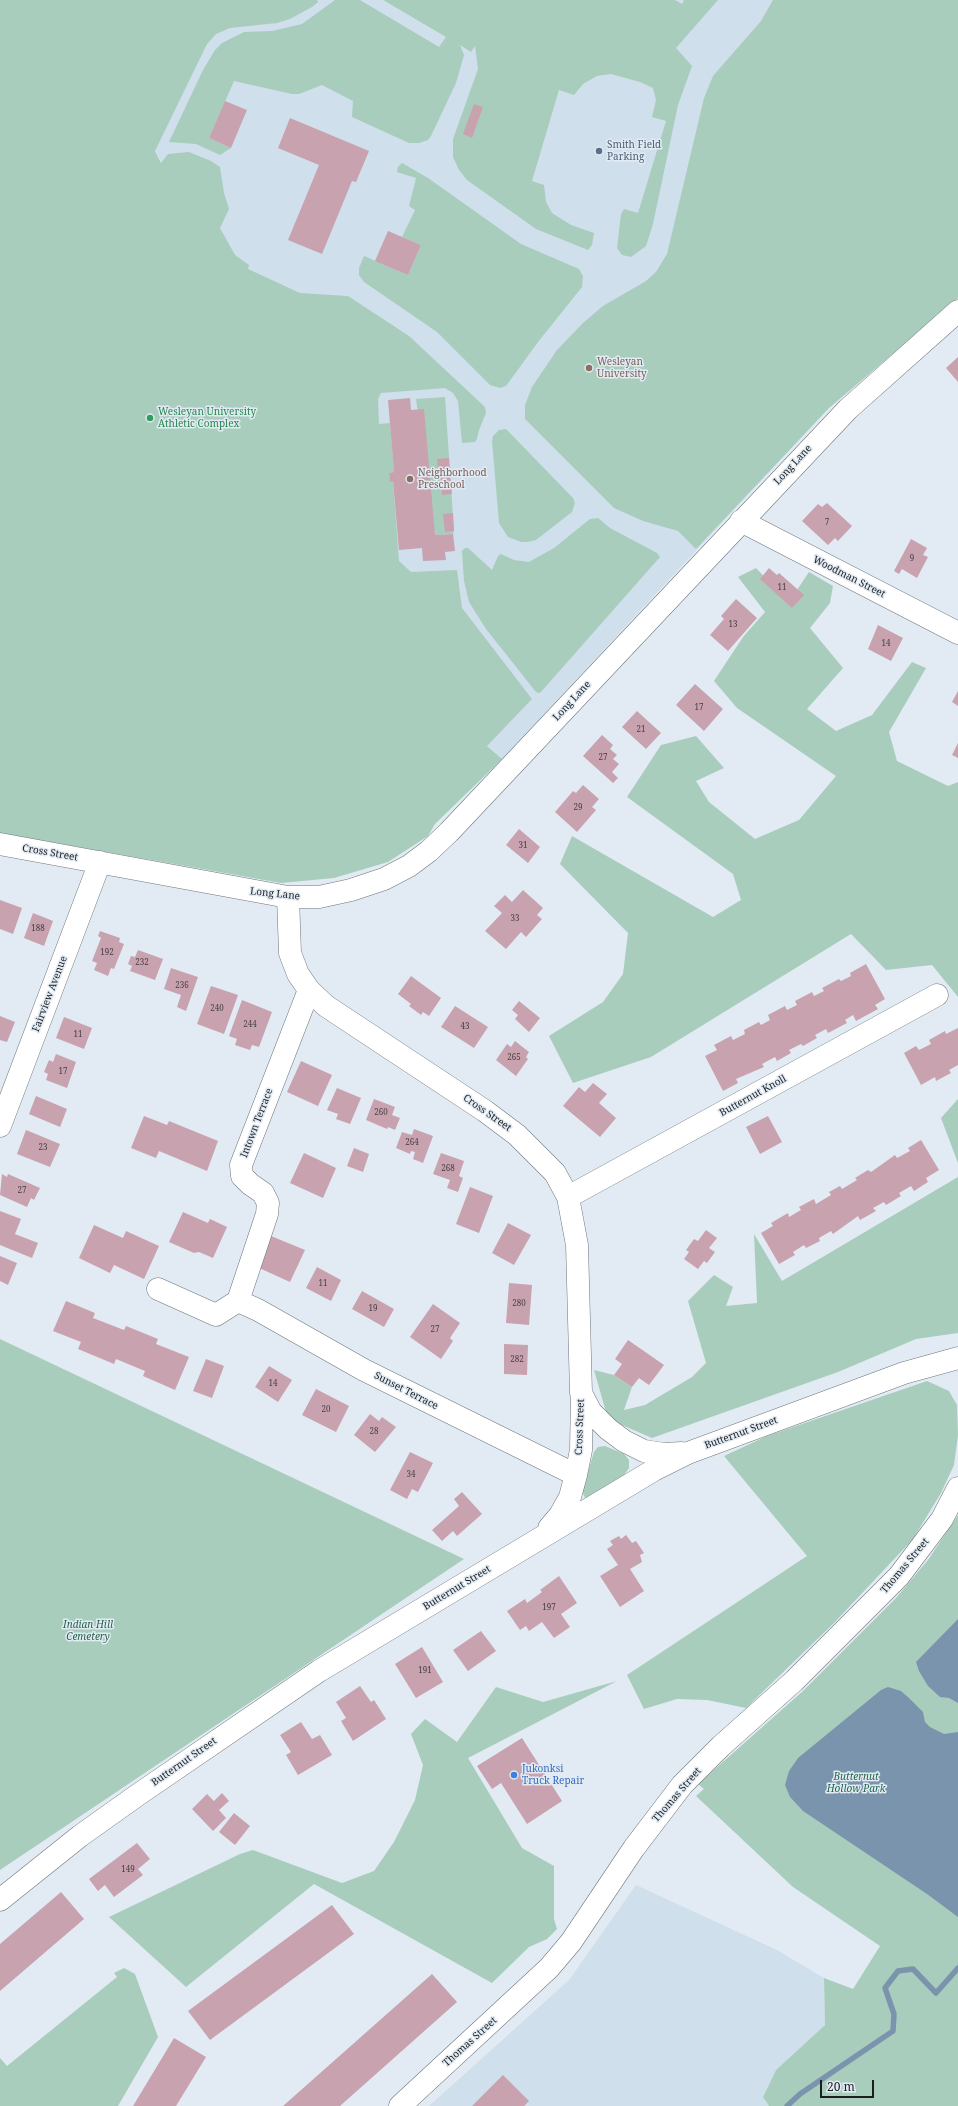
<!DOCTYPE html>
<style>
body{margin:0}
#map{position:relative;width:958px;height:2106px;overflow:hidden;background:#e2ebf3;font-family:"Noto Serif",serif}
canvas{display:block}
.scale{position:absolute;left:820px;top:2080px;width:54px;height:18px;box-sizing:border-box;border:2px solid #1b1e21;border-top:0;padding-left:5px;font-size:12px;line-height:14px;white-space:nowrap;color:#1b1e21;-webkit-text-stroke:3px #e2ebf3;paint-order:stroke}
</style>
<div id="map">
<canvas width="958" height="2106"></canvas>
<div class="scale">20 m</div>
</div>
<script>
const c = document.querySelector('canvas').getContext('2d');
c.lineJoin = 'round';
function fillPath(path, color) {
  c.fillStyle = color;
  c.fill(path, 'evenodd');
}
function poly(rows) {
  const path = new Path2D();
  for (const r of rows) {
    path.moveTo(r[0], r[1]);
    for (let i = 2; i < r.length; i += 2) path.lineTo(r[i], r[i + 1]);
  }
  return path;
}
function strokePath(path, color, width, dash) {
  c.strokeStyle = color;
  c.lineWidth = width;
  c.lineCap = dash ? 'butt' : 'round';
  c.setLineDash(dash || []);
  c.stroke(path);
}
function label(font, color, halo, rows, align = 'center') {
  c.font = font + ' "Noto Serif",serif';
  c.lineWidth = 3;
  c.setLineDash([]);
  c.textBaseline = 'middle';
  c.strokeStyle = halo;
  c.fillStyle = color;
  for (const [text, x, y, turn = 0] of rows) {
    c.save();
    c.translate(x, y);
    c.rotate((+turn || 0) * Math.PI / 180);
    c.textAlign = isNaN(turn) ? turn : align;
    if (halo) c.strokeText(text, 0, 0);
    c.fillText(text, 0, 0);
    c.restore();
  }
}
const built = poly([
 [226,0,383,0,471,51,501,0,958,0,958,298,829,408,502,759,487,746,209,260,152,144],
 [636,1885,777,1950,824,1978,825,2025,776,2070,763,2097,769,2106,429,2106,569,1980]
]);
const green = poly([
 [0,0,317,0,318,2,312,7,290,19,277,23,230,28,216,34,207,44,155,151,161,163,168,154,189,152,211,161,220,167,224,193,229,209,220,228,235,255,249,265,248,269,300,293,348,296,409,336,485,407,486,413,479,430,477,439,475,442,462,443,458,401,453,393,445,388,381,393,378,399,379,424,390,423,394,472,389,473,390,481,393,481,399,561,411,572,457,570,462,608,532,699,487,746,502,759,435,824,428,836,388,862,334,878,281,883,0,833],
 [335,0,360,0,439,47,446,37,383,0,675,0,682,4,684,0,718,0,676,48,692,66,678,105,653,224,646,246,631,257,622,255,617,248,621,214,624,209,638,213,666,121,652,117,656,100,653,88,640,82,611,74,597,76,583,84,574,95,559,90,532,181,544,185,546,202,552,213,571,225,594,233,592,245,588,250,536,229,467,180,459,170,453,157,453,139,478,69,475,46,471,52,460,45,464,55,456,83,431,136,428,140,419,143,409,143,352,117,353,101,322,85,299,94,292,94,234,81,209,138,231,148,220,155,196,144,169,142,203,70,215,50,222,43,244,32,272,31,302,24],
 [773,0,958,0,958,298,829,408,696,549,678,531,643,521,614,508,525,419,525,405,532,387,557,350,583,323,603,306,646,281,656,272,667,254,704,98,713,76,761,21],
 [402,163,428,178,521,244,579,269,583,276,582,287,538,342,506,386,500,388,490,385,437,332,364,282,359,275,359,268,364,256,408,275,421,245,402,237,415,210,409,206,416,178,397,172,398,167],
 [445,397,454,531,453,534,435,535,416,399],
 [506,429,573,498,575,503,572,512,536,540,528,542,521,542,508,537,499,523,492,441,493,436,499,430],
 [598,518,610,528,657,553,660,557,540,693,536,692,486,629,469,602,464,581,462,551,465,548,468,548,492,570,498,556,501,554,514,560,529,562,554,548,590,519],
 [756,568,789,602,809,572,833,586,830,603,810,628,843,668,807,709,836,731,872,715,912,662,926,668,889,732,897,761,948,786,958,782,958,997,932,965,886,970,851,934,651,1057,573,1083,549,1036,603,1002,623,974,628,933,560,864,572,836,713,917,741,900,733,874,627,797,661,745,696,736,724,768,696,781,709,802,755,839,799,820,836,776,737,708,714,681,743,637,765,612,738,577],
 [958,1099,958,1163,941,1118],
 [958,1177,958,1333,916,1339,838,1372,652,1438,608,1419,594,1370,614,1375,632,1387,624,1410,645,1405,692,1377,706,1363,688,1301,714,1275,733,1287,726,1306,757,1303,754,1234,782,1281],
 [0,1339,464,1559,0,1870],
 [927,1381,949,1391,957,1405,958,1435,954,1465,941,1493,913,1539,834,1623,746,1708,707,1700,677,1699,644,1709,627,1675,807,1556,724,1456,767,1436],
 [605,1446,624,1454,629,1460,629,1468,624,1475,590,1496,585,1498,582,1491,594,1452,598,1447],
 [958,1515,958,2106,769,2106,763,2097,776,2070,825,2025,824,1978,853,1989,880,1946,793,1887,696,1796,704,1789,698,1784,803,1691,896,1598,928,1560],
 [617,1681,468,1758,522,1848,554,1866,554,1919,557,1929,547,1939,529,1947,492,1983,314,1884,186,1987,109,1917,240,1854,253,1850,342,1883,374,1871,394,1842,415,1800,423,1765,411,1734,425,1719,457,1742,496,1687,543,1702],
 [124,1968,135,1974,158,2037,118,2106,0,2106,0,2058,7,2066,117,1977,114,1973]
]);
const water = poly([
 [958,1619,958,1703,949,1698,940,1697,928,1686,919,1671,916,1662],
 [888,1687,901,1691,909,1698,923,1712,925,1722,930,1727,944,1734,958,1732,958,1917,927,1894,803,1811,790,1797,785,1785,789,1771,798,1758,881,1690]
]);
const stream = poly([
 [787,2106,800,2094,893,2031,894,2014,885,1988,898,1971,913,1969,936,1993,958,1968]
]);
const building = poly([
 [225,101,247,110,231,148,209,138],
 [474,104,483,107,472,138,463,134],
 [290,118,369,151,356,182,352,181,322,254,288,240,319,165,278,148],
 [388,231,421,245,408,275,375,261],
 [958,357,958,382,946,368],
 [410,398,411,410,424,409,435,535,453,534,455,551,445,552,446,560,423,561,422,548,399,550,393,481,390,482,389,473,394,472,388,400],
 [449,458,450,472,438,473,437,459],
 [450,476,452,494,442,495,441,477],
 [827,503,852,526,838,541,835,538,828,545,802,521,818,504,822,507],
 [453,513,454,531,445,532,443,514],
 [911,539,927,548,923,555,928,557,917,578,902,569,899,574,894,571],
 [769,568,777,575,779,573,804,595,792,608,760,579],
 [736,599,757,618,728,651,710,635,724,619,721,616],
 [878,625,903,638,891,661,868,649],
 [695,684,723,709,704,731,676,705],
 [958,691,958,706,952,702],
 [637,711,661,733,646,749,622,727],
 [602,735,613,745,610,749,617,755,613,759,619,764,612,772,618,778,613,783,583,756],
 [958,743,958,758,952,755],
 [583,785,599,799,592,807,596,810,577,832,555,812,573,791,576,793],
 [519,829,540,847,528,863,506,845],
 [523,890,543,908,537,915,542,919,526,937,521,932,506,949,485,931,502,913,494,906,505,895,512,902],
 [0,900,22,908,13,934,0,929],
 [33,913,53,921,44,946,24,938],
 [100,931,120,938,119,942,124,944,114,969,111,968,108,976,94,970,97,963,92,961,101,938,98,936],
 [138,950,163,959,155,980,130,971,132,966,128,964,131,956,135,957],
 [866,964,885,999,875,1005,878,1009,856,1021,853,1015,845,1020,847,1023,828,1033,826,1029,815,1035,817,1038,803,1046,801,1044,789,1050,791,1053,777,1061,775,1057,762,1064,764,1067,736,1079,738,1083,723,1091,705,1056,717,1050,714,1045,731,1036,733,1040,745,1034,744,1030,759,1022,761,1025,770,1020,768,1015,785,1006,787,1010,797,1005,795,1001,812,992,814,996,824,991,822,988,839,979,841,981,851,976,850,973],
 [171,968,198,977,186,1011,177,1007,181,995,164,989],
 [411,976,441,998,429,1016,423,1012,421,1015,409,1006,411,1004,398,994],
 [211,986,238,995,224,1034,197,1024],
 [242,1000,272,1012,259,1047,252,1045,250,1050,235,1045,237,1039,229,1036],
 [519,1001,540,1018,529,1032,515,1019,518,1015,512,1010],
 [455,1006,488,1027,474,1048,441,1027],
 [0,1016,15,1022,7,1042,0,1040],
 [64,1017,92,1028,84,1049,56,1038],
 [958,1028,958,1065,949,1070,951,1073,936,1081,935,1077,921,1085,904,1053,916,1046,919,1050,931,1044,929,1040,945,1031,946,1034],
 [515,1041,529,1052,526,1057,528,1059,516,1076,496,1060,507,1044,511,1047],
 [56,1054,76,1062,67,1088,46,1080,48,1074,44,1072,49,1060,53,1062],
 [301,1061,332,1075,318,1106,287,1092],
 [593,1083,607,1094,599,1103,616,1118,600,1137,563,1106,579,1087,585,1092],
 [337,1088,361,1098,350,1124,336,1119,338,1114,327,1110],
 [36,1096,67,1109,60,1127,29,1114],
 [374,1099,395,1107,392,1115,400,1118,395,1130,388,1127,387,1129,366,1120],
 [144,1116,167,1125,169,1121,218,1141,207,1171,159,1151,156,1158,131,1148],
 [768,1116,782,1142,760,1154,746,1127],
 [414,1129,433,1136,423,1163,413,1159,415,1152,411,1151,410,1154,396,1148,402,1132,412,1135],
 [26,1130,60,1144,50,1167,17,1154],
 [921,1140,939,1170,926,1178,928,1182,914,1191,911,1186,899,1193,901,1196,886,1205,884,1202,873,1208,876,1211,860,1220,858,1216,833,1234,831,1231,819,1238,820,1241,806,1248,804,1245,793,1252,795,1255,779,1264,761,1233,773,1226,771,1223,788,1213,789,1217,801,1210,799,1207,814,1199,816,1204,831,1195,829,1192,840,1186,842,1189,857,1180,855,1178,868,1170,871,1172,895,1155,897,1158,910,1151,908,1148],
 [354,1148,369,1154,363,1172,347,1166],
 [304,1153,336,1168,323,1198,290,1183],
 [441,1153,464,1161,459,1176,463,1178,458,1192,447,1188,450,1180,433,1174],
 [2,1174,7,1177,8,1174,40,1188,34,1200,31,1198,27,1207,0,1195],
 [470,1187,493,1196,479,1233,456,1224],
 [0,1211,21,1219,15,1234,38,1243,32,1258,0,1245],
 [183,1212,208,1223,210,1219,227,1227,213,1258,199,1252,194,1253,169,1242],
 [508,1223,531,1235,514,1265,492,1253],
 [94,1225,123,1238,126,1231,159,1246,144,1279,114,1265,110,1273,79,1258],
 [706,1230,717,1238,709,1248,715,1252,707,1263,704,1261,698,1269,684,1259,689,1252,686,1250,694,1239,698,1241],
 [271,1236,305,1250,290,1282,257,1267],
 [0,1256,17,1263,8,1285,0,1281],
 [317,1267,341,1280,331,1301,306,1288],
 [509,1283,532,1285,529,1325,506,1323],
 [362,1291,394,1309,384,1327,352,1309],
 [66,1301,95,1313,93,1318,124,1330,126,1326,158,1339,156,1344,189,1357,175,1390,143,1376,145,1371,116,1359,114,1364,78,1349,81,1342,53,1331],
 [433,1304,460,1323,450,1338,453,1341,441,1359,410,1337],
 [628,1340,664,1365,649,1385,639,1378,632,1387,614,1375,622,1364,615,1359],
 [504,1344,528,1345,527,1375,504,1374],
 [206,1359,224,1366,212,1398,193,1391],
 [269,1366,292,1380,278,1402,255,1387],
 [316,1389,349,1406,336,1432,302,1415],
 [370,1414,379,1421,382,1417,396,1427,375,1452,354,1435],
 [410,1452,433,1463,418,1492,412,1489,407,1499,390,1490],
 [462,1492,482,1514,457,1536,453,1531,442,1541,432,1530,459,1506,454,1499],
 [626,1535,632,1543,636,1541,644,1553,640,1555,642,1562,630,1569,644,1591,620,1607,600,1576,618,1565,607,1549,613,1545,610,1541,619,1536,621,1539],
 [559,1576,577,1603,561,1614,570,1627,554,1638,542,1622,529,1631,526,1626,520,1630,507,1611,525,1599,527,1603,542,1592,540,1590],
 [481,1631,496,1651,468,1671,453,1650],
 [422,1647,443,1682,416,1698,395,1664],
 [360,1686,371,1702,374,1700,386,1719,353,1741,341,1721,346,1718,336,1702],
 [301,1722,312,1739,320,1735,332,1755,298,1775,286,1755,291,1752,280,1735],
 [522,1738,562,1801,527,1824,501,1783,492,1789,477,1766],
 [222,1793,229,1801,219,1810,226,1818,213,1831,192,1809,207,1794,214,1801],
 [234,1813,250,1826,235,1845,219,1832],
 [137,1843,150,1859,138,1869,143,1875,114,1897,105,1885,98,1891,89,1879],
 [61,1892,84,1919,0,1991,0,1944],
 [332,1905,354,1934,210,2040,188,2011],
 [432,1974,457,2002,340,2106,283,2106],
 [174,2038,206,2057,176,2106,133,2106],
 [503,2075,529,2101,524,2106,472,2106]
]);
const minor = poly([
 [741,521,958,633],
 [0,844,288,897,319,897,351,890,384,879,409,866,429,851,449,832,848,409,958,311],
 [288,897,290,953,298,974,309,990,326,1006,485,1111,517,1135,555,1173,568,1197,577,1245,581,1393,591,1412,608,1429,624,1441,644,1451,664,1454,682,1453],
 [0,1126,100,862],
 [568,1197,937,995],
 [158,1289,216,1315,238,1301,267,1214,268,1203,263,1193,250,1184,242,1176,241,1165,309,990],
 [238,1301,258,1310,364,1370,576,1475],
 [549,1528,560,1515,570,1497,576,1475,581,1450,582,1394],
 [0,1900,80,1836,139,1794,319,1671,654,1470,688,1453,904,1373,958,1358],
 [400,2106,549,1968,571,1942,634,1848,682,1785,721,1746,794,1681,899,1576,942,1519,958,1488]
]);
const markers = [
 [599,151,4,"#5c6f8a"],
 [589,368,4,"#8d6e63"],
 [150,418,4,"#2e9e5b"],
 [410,479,4,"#8d6e63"],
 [514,1775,4,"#3f7fe0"]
];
const numberNames = [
 ["7",827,523],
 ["9",912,559],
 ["11",782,588],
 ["13",733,625],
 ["14",886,644],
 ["17",699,708],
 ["21",641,730],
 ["27",603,758],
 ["29",578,808],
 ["31",523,846],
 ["33",515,919],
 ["188",38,929],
 ["192",107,953],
 ["232",142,963],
 ["236",182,986],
 ["240",217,1009],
 ["244",250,1025],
 ["43",465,1027],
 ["11",78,1035],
 ["265",514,1058],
 ["17",63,1072],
 ["260",381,1113],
 ["264",412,1143],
 ["23",43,1148],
 ["268",448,1169],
 ["27",22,1191],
 ["11",323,1284],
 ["280",519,1304],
 ["19",373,1309],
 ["27",435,1330],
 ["282",517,1360],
 ["14",273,1384],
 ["20",326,1410],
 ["28",374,1432],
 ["34",411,1475],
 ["197",549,1608],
 ["191",425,1671],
 ["149",128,1870]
];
const serviceNames = [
 ["Smith Field",607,145],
 ["Parking",607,157]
];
const educationNames = [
 ["Wesleyan",597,362],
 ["University",597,374],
 ["Neighborhood",418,473],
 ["Preschool",418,485]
];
const leisureNames = [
 ["Wesleyan University",158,412],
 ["Athletic Complex",158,424]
];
const streetNames = [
 ["Long Lane",793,465,-47],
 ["Woodman Street",849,577,27],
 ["Long Lane",572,701,-47],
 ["Cross Street",50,853,10],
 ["Long Lane",275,894,6],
 ["Fairview Avenue",50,994,-69],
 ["Butternut Knoll",753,1096,-29],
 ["Cross Street",487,1113,35],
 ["Intown Terrace",257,1123,-69],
 ["Sunset Terrace",406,1391,27],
 ["Cross Street",580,1427,-88],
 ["Butternut Street",741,1433,-20],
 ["Thomas Street",905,1566,-50],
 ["Butternut Street",457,1588,-31],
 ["Butternut Street",184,1762,-35],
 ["Thomas Street",677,1795,-49],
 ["Thomas Street",470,2042,-42]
];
const parkNames = [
 ["Indian Hill",88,1625],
 ["Cemetery",88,1637],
 ["Butternut",856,1777],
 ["Hollow Park",856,1789]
];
const shopNames = [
 ["Jukonksi",522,1769],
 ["Truck Repair",522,1781]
];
fillPath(built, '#d0dfec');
fillPath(green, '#a8cdbc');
fillPath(water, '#7b94ae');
strokePath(stream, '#7b94ae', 5.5);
fillPath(building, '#c8a2af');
strokePath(minor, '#6d757c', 23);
strokePath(minor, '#fff', 22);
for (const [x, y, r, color] of markers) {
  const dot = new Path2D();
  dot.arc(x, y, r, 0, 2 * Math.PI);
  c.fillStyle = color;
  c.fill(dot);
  strokePath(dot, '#e2ebf3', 1.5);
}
label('8px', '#463f44', null, numberNames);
label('10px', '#4e5e75', '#e2ebf3', serviceNames, 'left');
label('10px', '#785e54', '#e2ebf3', educationNames, 'left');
label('10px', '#27864d', '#e2ebf3', leisureNames, 'left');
label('10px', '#1b1e21', '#e2ebf3', streetNames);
label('italic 10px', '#24644c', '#e2ebf3', parkNames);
label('10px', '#366cbe', '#e2ebf3', shopNames, 'left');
</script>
